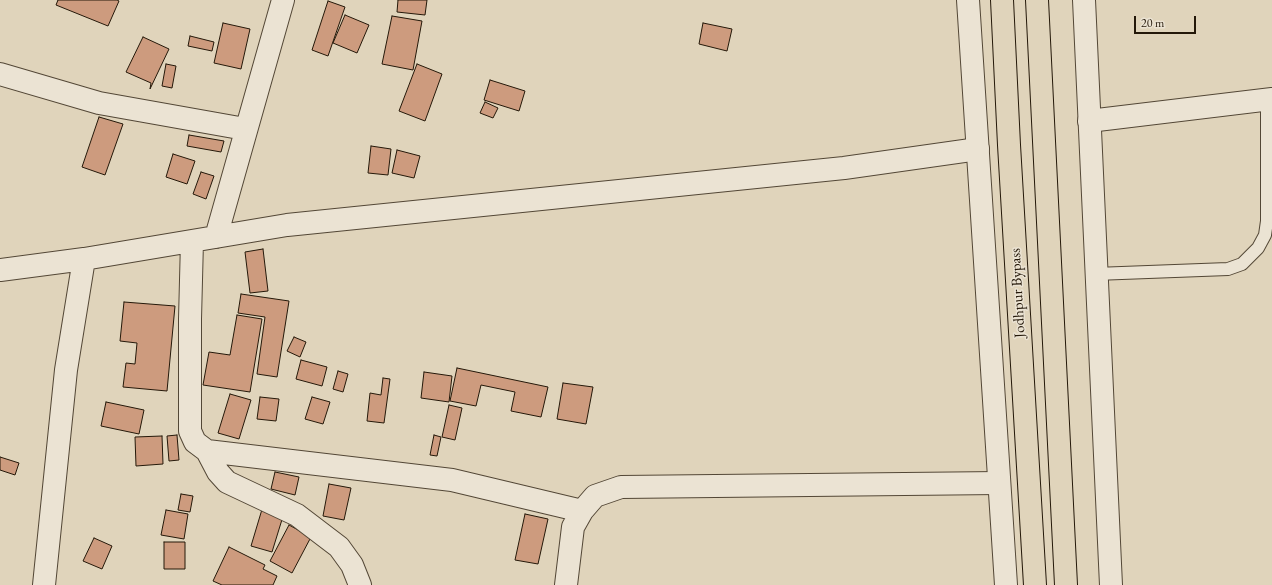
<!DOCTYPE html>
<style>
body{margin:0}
#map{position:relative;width:1272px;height:585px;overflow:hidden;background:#e0d4bb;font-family:"EB Garamond",serif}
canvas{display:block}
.scale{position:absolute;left:1134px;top:16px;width:62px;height:18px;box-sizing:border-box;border:2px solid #241809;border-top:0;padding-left:5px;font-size:12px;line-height:14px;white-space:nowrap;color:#241809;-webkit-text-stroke:3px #ebe3d3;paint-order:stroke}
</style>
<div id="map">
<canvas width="1272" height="585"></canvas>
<div class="scale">20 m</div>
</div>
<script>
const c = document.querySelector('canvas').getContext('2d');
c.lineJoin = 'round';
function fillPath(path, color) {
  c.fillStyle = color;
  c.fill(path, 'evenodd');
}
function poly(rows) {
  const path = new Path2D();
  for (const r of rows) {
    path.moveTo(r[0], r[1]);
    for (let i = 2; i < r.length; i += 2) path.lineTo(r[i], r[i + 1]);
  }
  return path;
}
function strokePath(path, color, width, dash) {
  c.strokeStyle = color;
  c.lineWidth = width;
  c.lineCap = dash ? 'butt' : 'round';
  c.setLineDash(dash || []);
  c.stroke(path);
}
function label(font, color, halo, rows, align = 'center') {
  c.font = font + ' "EB Garamond",serif';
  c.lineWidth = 3;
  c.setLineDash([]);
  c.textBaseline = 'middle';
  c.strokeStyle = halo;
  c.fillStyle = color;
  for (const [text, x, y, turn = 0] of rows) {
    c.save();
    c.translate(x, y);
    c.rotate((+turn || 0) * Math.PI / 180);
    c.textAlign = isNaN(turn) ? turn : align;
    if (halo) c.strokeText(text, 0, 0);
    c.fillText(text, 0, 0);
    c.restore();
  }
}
const building = poly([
 [58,0,117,0,119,1,108,26,56,5,58,0],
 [398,0,427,0,425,15,397,12,398,0],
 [328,1,345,7,328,56,312,50,328,1],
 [345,15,369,25,357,53,333,43,345,15],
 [392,16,422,21,413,70,382,64,392,16],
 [223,23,250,29,241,69,214,63,223,23],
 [703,23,732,29,727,51,699,44,703,23],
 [190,36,214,42,212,51,188,46,190,36],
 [143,37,169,49,150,89,151,83,126,72,143,37],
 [166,64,176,66,172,88,162,86,166,64],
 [417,64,442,74,425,121,399,111,417,64],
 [490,80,525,91,519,111,484,100,490,80],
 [485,102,498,108,493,118,480,113,485,102],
 [99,117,123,124,105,175,82,167,99,117],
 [189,135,224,141,221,152,187,146,189,135],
 [371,146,391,149,388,175,368,173,371,146],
 [397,150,420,156,414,178,392,173,397,150],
 [173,154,195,161,187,184,166,177,173,154],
 [201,172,214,176,206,199,193,194,201,172],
 [263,249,268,291,250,293,245,252,263,249],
 [241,294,289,301,277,377,257,374,265,317,238,313,241,294],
 [124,302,175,306,167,391,123,387,126,363,135,364,137,343,120,341,124,302],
 [237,315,262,319,250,392,203,385,209,352,230,355,237,315],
 [294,337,306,342,300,357,287,351,294,337],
 [301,360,327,367,322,386,296,379,301,360],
 [457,368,548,387,541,417,511,411,515,392,481,385,476,406,450,401,457,368],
 [338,371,348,374,343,392,333,389,338,371],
 [424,372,452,376,449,402,421,398,424,372],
 [383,378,390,379,384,423,367,421,370,393,381,395,383,378],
 [563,383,593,387,586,424,557,419,563,383],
 [230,394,251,400,239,439,218,433,230,394],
 [260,397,279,399,276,421,257,419,260,397],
 [312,397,330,402,323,424,305,419,312,397],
 [106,402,144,410,139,434,101,426,106,402],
 [449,405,462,408,455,440,442,437,449,405],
 [177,435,179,460,169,461,167,436,177,435],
 [434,435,441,437,437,456,430,455,434,435],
 [162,436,163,464,136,466,135,437,162,436],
 [0,457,19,463,15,475,0,470,0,457],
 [275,472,299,477,295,495,271,489,275,472],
 [329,484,351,488,344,520,323,516,329,484],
 [181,494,193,496,190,512,178,510,181,494],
 [263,506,284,513,272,552,251,546,263,506],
 [166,510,188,514,184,539,161,535,166,510],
 [525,514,548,519,538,564,515,560,525,514],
 [289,525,311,537,292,573,270,561,289,525],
 [94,538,112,546,102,569,83,561,94,538],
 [164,542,185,542,185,569,164,569,164,542],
 [229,547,265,565,263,569,277,576,273,585,222,585,213,581,229,547]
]);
const service = poly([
 [1095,274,1228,269,1242,264,1258,248,1265,235,1267,221,1267,100]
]);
const minor = poly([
 [0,74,99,103,245,129],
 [1089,121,1272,99],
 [216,237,283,0],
 [192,241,190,319,190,431,195,442,207,451,452,480,582,511],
 [0,270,84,259],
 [207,451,218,472,227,482,297,515,339,547,352,565,360,585],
 [44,585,66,370,84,259,287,225,844,168,978,149],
 [566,585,573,527,582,511,595,496,621,487,999,483]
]);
const tertiary = poly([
 [968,0,1006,585],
 [1084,0,1111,585]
]);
const trunk = poly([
 [1002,0,1009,145,1035,585],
 [1037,0,1066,585]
]);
const streetNames = [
 ["Jodhpur Bypass",1018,293,-93]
];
fillPath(building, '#cd9b7e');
strokePath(building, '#241809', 1);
strokePath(service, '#534736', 14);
strokePath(minor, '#534736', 24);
strokePath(tertiary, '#534736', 24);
strokePath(trunk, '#241809', 24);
strokePath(service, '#ebe3d3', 12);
strokePath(minor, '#ebe3d3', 22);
strokePath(tertiary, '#ebe3d3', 22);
strokePath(trunk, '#e0d4bb', 22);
label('15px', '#241809', '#ebe3d3', streetNames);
</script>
